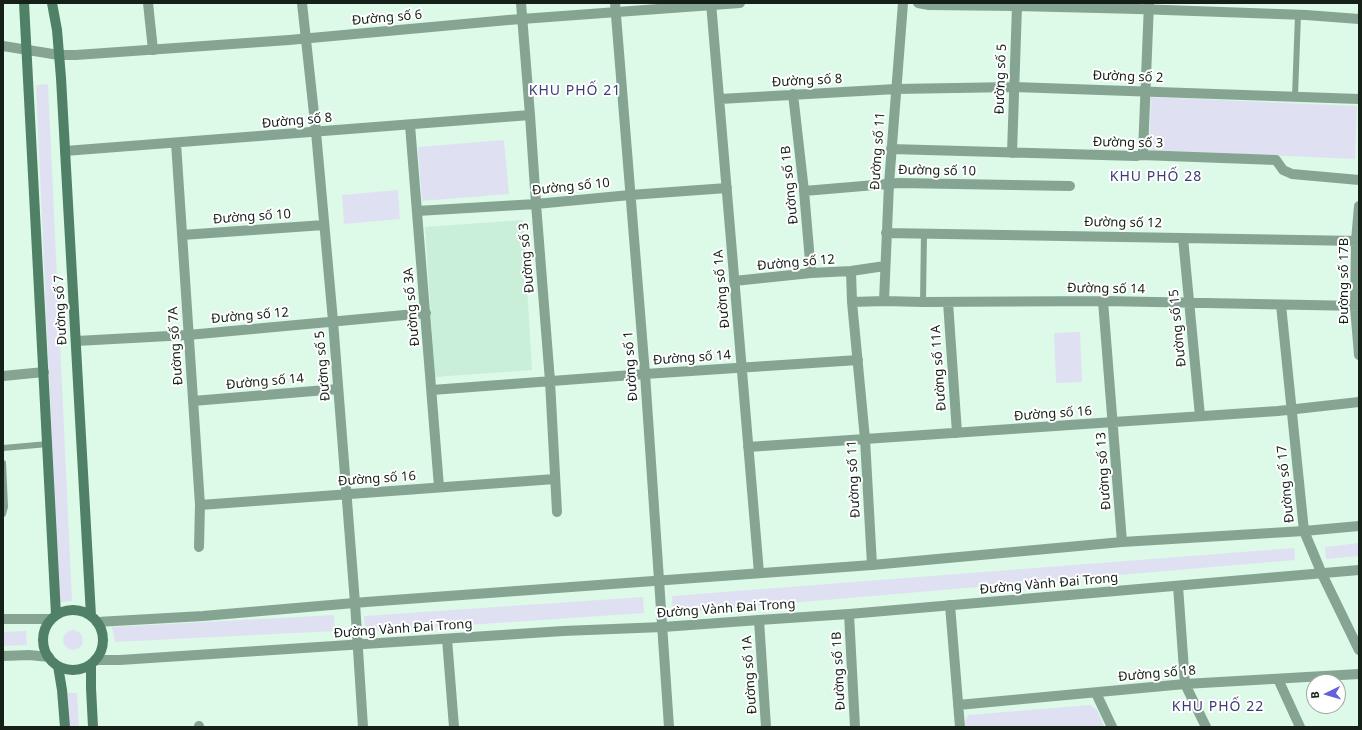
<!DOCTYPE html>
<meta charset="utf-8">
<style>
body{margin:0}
#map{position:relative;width:1362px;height:730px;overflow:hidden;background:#dcfae7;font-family:"Noto Sans",sans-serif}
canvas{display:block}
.frame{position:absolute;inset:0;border:4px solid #152019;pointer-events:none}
.north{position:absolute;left:1306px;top:674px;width:40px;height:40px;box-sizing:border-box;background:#fff;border:1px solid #a1a6a3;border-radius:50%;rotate:265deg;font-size:11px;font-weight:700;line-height:16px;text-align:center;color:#152019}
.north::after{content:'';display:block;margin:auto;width:14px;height:18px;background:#6660d9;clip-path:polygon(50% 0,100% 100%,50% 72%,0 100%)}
</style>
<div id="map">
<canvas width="1362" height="730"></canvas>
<div class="frame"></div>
<div class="north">B</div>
</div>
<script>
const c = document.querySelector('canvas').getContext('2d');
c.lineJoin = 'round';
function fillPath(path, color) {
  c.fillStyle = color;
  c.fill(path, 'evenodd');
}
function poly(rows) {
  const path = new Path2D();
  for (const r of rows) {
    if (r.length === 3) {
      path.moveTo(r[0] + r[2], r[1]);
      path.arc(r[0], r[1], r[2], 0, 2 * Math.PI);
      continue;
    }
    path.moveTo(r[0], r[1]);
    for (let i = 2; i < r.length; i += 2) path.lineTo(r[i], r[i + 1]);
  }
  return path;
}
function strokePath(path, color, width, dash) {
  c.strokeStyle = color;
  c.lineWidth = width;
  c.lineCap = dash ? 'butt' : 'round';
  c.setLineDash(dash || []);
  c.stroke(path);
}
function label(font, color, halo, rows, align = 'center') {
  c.font = font + ' "Noto Sans",sans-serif';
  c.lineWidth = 4;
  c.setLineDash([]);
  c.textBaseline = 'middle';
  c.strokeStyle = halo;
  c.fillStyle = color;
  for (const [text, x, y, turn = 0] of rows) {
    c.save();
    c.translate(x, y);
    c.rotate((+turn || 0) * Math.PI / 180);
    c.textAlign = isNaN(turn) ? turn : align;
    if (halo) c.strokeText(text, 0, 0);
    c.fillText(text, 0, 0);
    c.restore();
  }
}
const built = poly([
 [523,220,532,370,435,377,425,227]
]);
const green = poly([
 [48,84,72,601,59,602,36,85],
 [1151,97,1357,106,1355,159,1149,150],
 [504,140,509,194,422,201,418,147],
 [398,190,400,219,344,224,342,195],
 [1080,332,1082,382,1056,383,1054,333],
 [1359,543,1359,556,1326,559,1325,547],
 [1294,548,1295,560,673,613,672,596],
 [643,597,644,613,365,632,364,616],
 [334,615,335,631,115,642,112,627],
 [73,640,10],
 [26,631,27,645,3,646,3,632],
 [65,693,77,693,79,727,67,727],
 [1090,705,1097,710,1104,727,966,727,965,722,968,715]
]);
const service = poly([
 [1295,96,1298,15],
 [923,302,924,233],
 [3,448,48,444],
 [3,463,5,507,3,514]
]);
const minor = poly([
 [148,3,153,50],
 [302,3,316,132,333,321,355,603,363,727],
 [521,3,530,115,536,204,550,381,557,512],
 [615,3,645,374,669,727],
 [711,3,759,573],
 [793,94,804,191,811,273],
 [720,99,896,89,1014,87,1359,99],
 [410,125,439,487],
 [176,143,200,505,199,547],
 [891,149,1137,156,1141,155,1276,160,1283,170,1292,174,1359,180],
 [65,151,530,115],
 [1012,153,1017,6],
 [1141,155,1143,152,1149,3],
 [804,191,899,183,1070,186],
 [1359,206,1356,241,1355,307,1359,355],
 [417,211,536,204,630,195,727,188],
 [886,233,1359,241],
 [182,235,324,225],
 [1183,238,1200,416],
 [851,271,852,302,865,439,872,565],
 [734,281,811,273,851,271,885,266],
 [884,301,889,184,903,3],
 [1103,301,1122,542],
 [852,302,884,301,923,302,1103,301,1359,306],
 [948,302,957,433],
 [1281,305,1304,531,1322,574,1359,650],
 [76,341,188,335,426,313],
 [3,376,44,372],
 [432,390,645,374,858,360],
 [193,401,338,389],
 [748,447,1099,423,1278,411,1359,402],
 [200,505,555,479],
 [1178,586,1185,684,1206,727],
 [950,605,960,727],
 [849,614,855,727],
 [759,620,766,727],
 [447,639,454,727],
 [1278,679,1300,727],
 [1096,693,1112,727],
 [958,705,1185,684,1359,674],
 [199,726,199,727]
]);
const tertiary = poly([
 [918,3,929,5,1017,6,1138,9,1306,15,1359,19],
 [3,46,59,55,76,55,289,40,508,20,740,3],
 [3,619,51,619],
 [97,622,203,616,366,602,872,565,1122,542,1304,531,1359,526],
 [3,656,29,655,49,657],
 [95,660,120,660,563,631,663,627,759,620,849,614,1359,570]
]);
const secondary = poly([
 [24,3,56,615],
 [52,3,57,30,61,78,91,616],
 [73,640,30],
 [91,664,91,688,93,727],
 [58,666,62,690,65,727]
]);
const streetNames = [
 ["Đường số 6",387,18,-5],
 ["Đường số 2",1128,77,2],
 ["Đường số 5",1001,79,-88],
 ["Đường số 8",807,81,-3],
 ["Đường số 8",297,121,-5],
 ["Đường số 3",1128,143,1],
 ["Đường số 11",878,151,-86],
 ["Đường số 10",937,171,1],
 ["Đường số 1B",790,185,-96],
 ["Đường số 10",571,187,-6],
 ["Đường số 10",252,217,-4],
 ["Đường số 12",1123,223,1],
 ["Đường số 3",527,258,-95],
 ["Đường số 12",796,263,-5],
 ["Đường số 17B",1344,281,-90],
 ["Đường số 1A",722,289,-95],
 ["Đường số 14",1106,289,1],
 ["Đường số 3A",412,307,-95],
 ["Đường số 7",61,310,-93],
 ["Đường số 12",250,316,-5],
 ["Đường số 15",1178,328,-96],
 ["Đường số 7A",176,346,-94],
 ["Đường số 14",692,358,-4],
 ["Đường số 5",323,366,-95],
 ["Đường số 1",631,366,-94],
 ["Đường số 11A",939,368,-94],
 ["Đường số 14",265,382,-5],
 ["Đường số 16",1053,414,-4],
 ["Đường số 13",1104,471,-94],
 ["Đường số 16",377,479,-4],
 ["Đường số 11",854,479,-93],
 ["Đường số 17",1286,484,-96],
 ["Đường Vành Đai Trong",1049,584,-5],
 ["Đường Vành Đai Trong",726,609,-4],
 ["Đường Vành Đai Trong",403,629,-4],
 ["Đường số 1B",839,671,-93],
 ["Đường số 18",1157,674,-5],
 ["Đường số 1A",750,675,-94]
];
const neighbourhoodNames = [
 ["KHU PHỐ 21",575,91],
 ["KHU PHỐ 28",1156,177],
 ["KHU PHỐ 22",1218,707]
];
fillPath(built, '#c9efd8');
fillPath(green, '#dfe1f3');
strokePath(service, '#85a592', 6);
strokePath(minor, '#85a592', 10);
strokePath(tertiary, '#85a592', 10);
strokePath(secondary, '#508065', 10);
label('13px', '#152019', '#fff', streetNames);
c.letterSpacing = '1px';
label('14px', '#3c3b77', '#fff', neighbourhoodNames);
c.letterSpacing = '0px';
</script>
